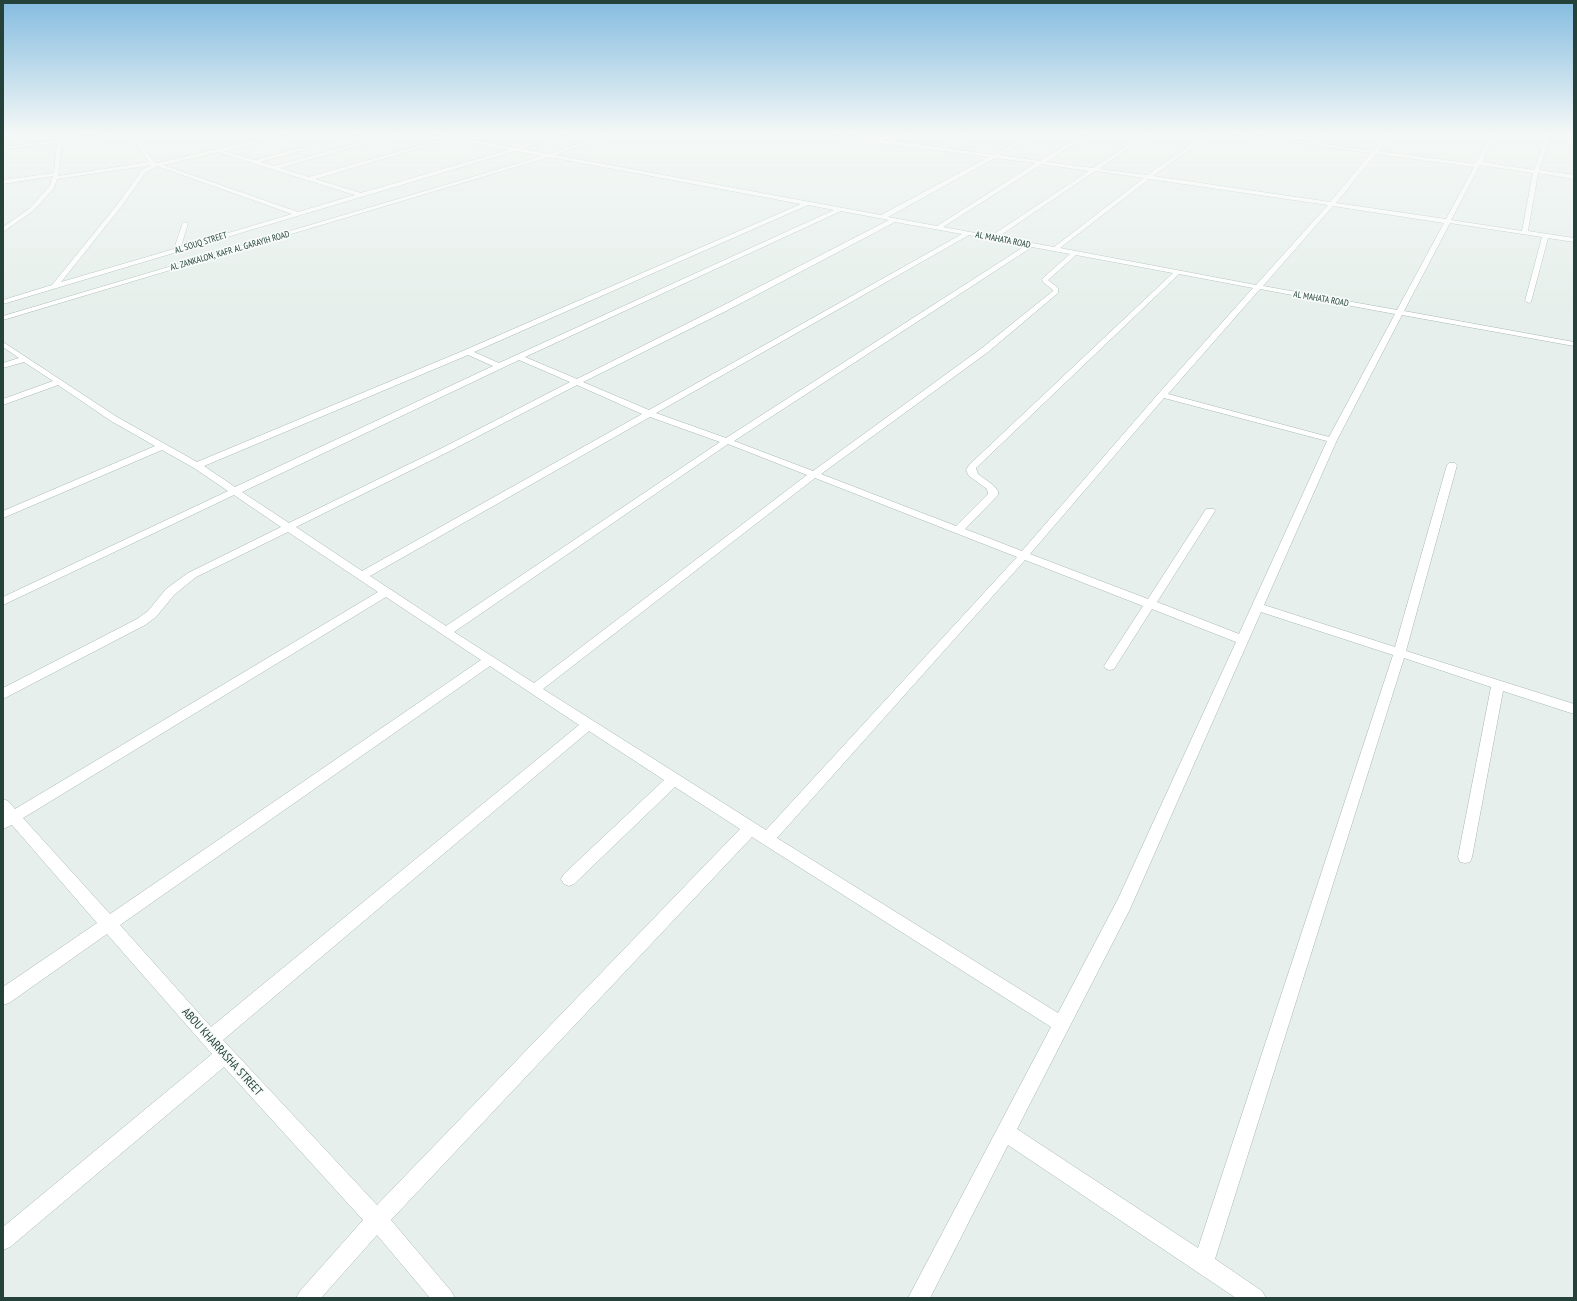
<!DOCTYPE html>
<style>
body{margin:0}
#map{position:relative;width:1577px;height:1301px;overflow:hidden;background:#e6efeb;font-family:"PT Sans Narrow",sans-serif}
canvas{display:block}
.frame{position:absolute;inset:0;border:4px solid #24423a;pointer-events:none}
</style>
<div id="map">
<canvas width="1577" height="1301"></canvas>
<div class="frame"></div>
</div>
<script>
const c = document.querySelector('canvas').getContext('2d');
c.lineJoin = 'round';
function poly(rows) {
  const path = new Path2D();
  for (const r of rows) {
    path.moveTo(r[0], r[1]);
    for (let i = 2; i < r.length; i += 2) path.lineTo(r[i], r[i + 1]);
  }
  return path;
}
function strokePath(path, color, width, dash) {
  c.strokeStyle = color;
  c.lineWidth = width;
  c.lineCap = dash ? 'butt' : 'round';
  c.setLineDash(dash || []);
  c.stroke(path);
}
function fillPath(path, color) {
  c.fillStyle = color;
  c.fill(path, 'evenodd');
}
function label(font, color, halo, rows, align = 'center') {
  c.font = font + ' "PT Sans Narrow",sans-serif';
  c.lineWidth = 3.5;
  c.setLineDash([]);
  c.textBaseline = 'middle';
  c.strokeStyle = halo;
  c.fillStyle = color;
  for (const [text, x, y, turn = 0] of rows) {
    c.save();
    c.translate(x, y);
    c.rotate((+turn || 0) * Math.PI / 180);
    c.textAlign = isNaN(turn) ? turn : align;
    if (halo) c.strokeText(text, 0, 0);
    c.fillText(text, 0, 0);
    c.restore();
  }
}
const minor = poly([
 [104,134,117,134,62,142,58,176,149,162,130,134,134,134,154,162,157,163,284,134,292,134,224,151,255,160,354,134,361,134,260,162,274,166,392,134,399,134,280,168,309,177,446,138,430,134,440,134,515,148,561,134,568,134,521,149,549,154,606,134,613,134,555,155,881,215,989,157,888,144,828,134,840,134,889,141,903,134,909,134,895,141,939,147,964,134,970,134,945,148,994,155,1032,134,1037,134,999,155,1040,161,1084,134,1089,134,1046,162,1093,168,1144,134,1149,134,1099,169,1147,175,1206,134,1211,134,1153,176,1330,202,1371,153,1233,134,1246,134,1312,143,1322,134,1327,134,1317,143,1373,151,1388,134,1392,134,1378,151,1475,164,1492,134,1496,134,1482,162,1534,170,1547,134,1551,134,1539,170,1574,175,1574,179,1538,173,1528,231,1574,238,1574,242,1548,238,1531,302,1529,303,1525,301,1542,237,1450,223,1404,311,1574,342,1574,346,1402,315,1337,440,1264,605,1395,647,1447,465,1449,463,1455,463,1457,465,1406,651,1574,704,1574,714,1503,691,1472,857,1470,862,1465,863,1460,862,1458,857,1491,687,1404,658,1215,1259,1262,1291,1266,1298,1236,1298,1008,1145,930,1298,908,1298,1051,1027,752,837,391,1220,451,1291,455,1298,430,1298,377,1235,321,1298,296,1298,300,1291,363,1220,224,1067,10,1247,3,1250,3,1227,212,1054,107,934,9,1003,3,1005,3,987,97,923,12,825,3,829,3,799,8,801,15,809,378,592,288,532,196,577,174,595,156,617,145,625,3,699,3,688,137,619,148,611,166,589,188,573,281,527,234,495,3,605,3,597,228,491,194,468,162,450,3,518,3,511,155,446,111,421,58,385,3,405,3,399,53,381,24,362,3,368,3,363,19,358,3,347,3,342,117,417,197,462,465,350,801,204,549,157,3,320,3,316,543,156,515,151,3,304,3,300,52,285,117,205,142,170,152,165,57,179,54,188,33,211,3,232,3,227,29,209,49,187,53,176,3,184,3,180,54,173,57,143,3,149,3,147,104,134],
 [450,139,508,150,361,193,315,179,450,139],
 [218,152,252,163,355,195,298,212,163,165,218,152],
 [1376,154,1474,167,1446,219,1336,203,1376,154],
 [995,158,1036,163,937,226,888,217,995,158],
 [1042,164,1089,171,991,236,943,227,1042,164],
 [1480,165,1533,173,1522,231,1451,220,1480,165],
 [157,166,292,214,181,247,188,223,183,222,174,249,61,282,121,207,146,172,157,166],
 [1095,171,1144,178,1054,247,998,237,1095,171],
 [1149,179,1328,205,1256,285,1060,248,1149,179],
 [808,205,834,210,499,363,474,352,808,205],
 [1333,206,1444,223,1397,310,1263,286,1333,206],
 [841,211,889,220,720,307,577,379,525,357,841,211],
 [895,222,962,234,649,410,583,382,726,311,895,222],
 [969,235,1025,246,726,438,656,413,969,235],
 [1032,247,1070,254,1042,279,1043,282,1053,290,1053,291,982,348,813,471,734,441,1032,247],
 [1076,255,1173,273,969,465,966,470,969,476,987,489,988,494,956,526,821,474,988,352,1058,293,1058,288,1048,280,1076,255],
 [1179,274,1253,288,1159,393,1022,551,965,529,998,495,998,491,993,485,978,474,976,468,1179,274],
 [1260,289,1395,314,1329,437,1168,394,1260,289],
 [468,355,493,366,235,487,204,466,468,355],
 [519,360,570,382,442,448,289,523,242,492,519,360],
 [577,385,642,414,362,571,296,527,448,452,577,385],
 [1164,398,1327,441,1239,634,1157,602,1215,511,1214,509,1206,509,1148,599,1030,554,1164,398],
 [650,417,720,442,446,626,370,576,650,417],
 [728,444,807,475,534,683,454,632,728,444],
 [815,478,1017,557,766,830,543,689,815,478],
 [1025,560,1143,606,1106,663,1104,666,1106,669,1110,670,1114,669,1152,609,1236,642,1118,899,1058,1013,777,838,1025,560],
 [386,597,481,660,110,914,23,818,386,597],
 [1261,612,1393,655,1198,1248,1017,1129,1130,909,1261,612],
 [490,666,579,725,211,1027,120,925,490,666],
 [589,731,664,780,564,874,561,879,564,884,569,886,574,884,675,787,740,829,377,1205,223,1040,589,731]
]);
const farStreetnames = [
 ["AL MAHATA ROAD",1003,240,11],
 ["AL SOUQ STREET",201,243,-17],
 ["AL ZANKALON, KAFR AL GARAYIH ROAD",230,251,-16],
 ["AL MAHATA ROAD",1321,299,10]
];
const nearStreetnames = [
 ["ABOU KHARRASHA STREET",222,1052,48]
];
strokePath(minor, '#a8b8b2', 1);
fillPath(minor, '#fff');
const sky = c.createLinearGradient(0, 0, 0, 316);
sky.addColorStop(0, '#84bce0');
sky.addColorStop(0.42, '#f4f8f6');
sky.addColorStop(1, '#f4f8f600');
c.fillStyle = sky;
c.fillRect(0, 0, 1577, 316);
label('9px', '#24423a', '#f7fbf9', farStreetnames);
label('12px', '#24423a', '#f7fbf9', nearStreetnames);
</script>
